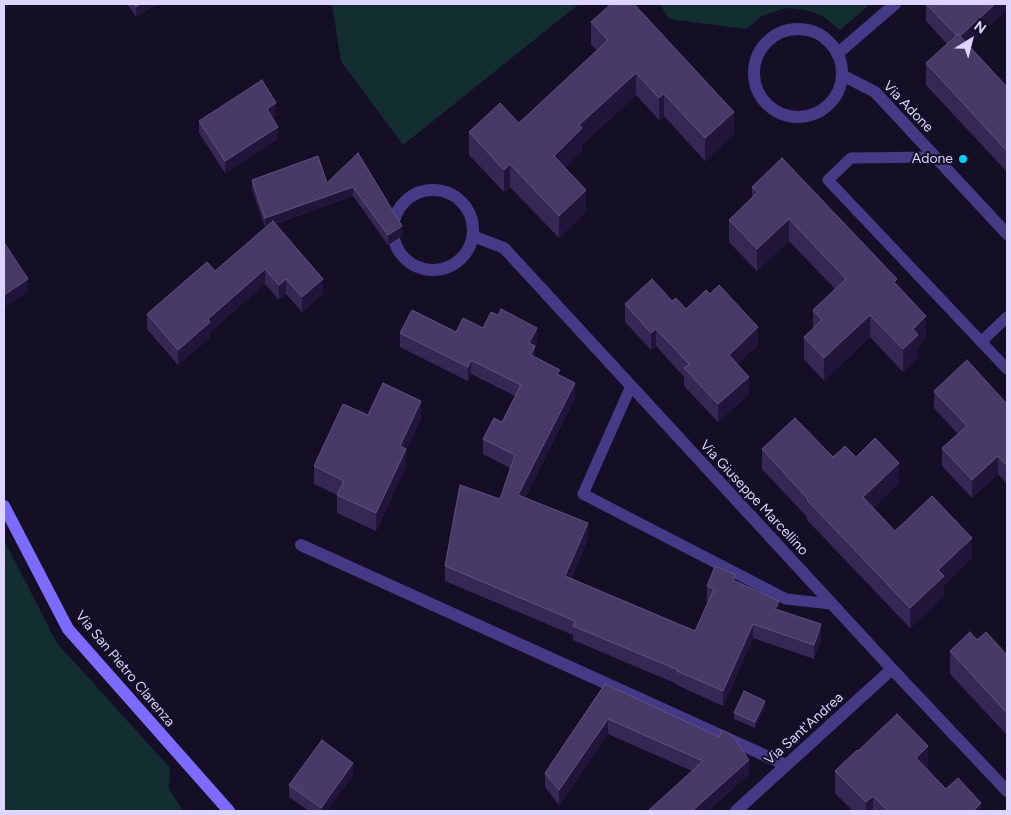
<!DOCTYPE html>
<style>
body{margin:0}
#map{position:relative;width:1011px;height:815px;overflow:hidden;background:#150f26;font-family:Figtree,sans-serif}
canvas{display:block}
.frame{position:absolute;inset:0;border:5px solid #ddd4ff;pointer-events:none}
.north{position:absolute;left:946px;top:15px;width:50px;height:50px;-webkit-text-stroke:4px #150f26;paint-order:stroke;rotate:36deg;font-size:14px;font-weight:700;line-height:20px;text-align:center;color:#ddd4ff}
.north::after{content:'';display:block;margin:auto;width:18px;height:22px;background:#ddd4ff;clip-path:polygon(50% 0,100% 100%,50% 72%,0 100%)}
</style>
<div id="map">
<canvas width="1011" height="815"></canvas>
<div class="frame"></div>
<div class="north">N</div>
</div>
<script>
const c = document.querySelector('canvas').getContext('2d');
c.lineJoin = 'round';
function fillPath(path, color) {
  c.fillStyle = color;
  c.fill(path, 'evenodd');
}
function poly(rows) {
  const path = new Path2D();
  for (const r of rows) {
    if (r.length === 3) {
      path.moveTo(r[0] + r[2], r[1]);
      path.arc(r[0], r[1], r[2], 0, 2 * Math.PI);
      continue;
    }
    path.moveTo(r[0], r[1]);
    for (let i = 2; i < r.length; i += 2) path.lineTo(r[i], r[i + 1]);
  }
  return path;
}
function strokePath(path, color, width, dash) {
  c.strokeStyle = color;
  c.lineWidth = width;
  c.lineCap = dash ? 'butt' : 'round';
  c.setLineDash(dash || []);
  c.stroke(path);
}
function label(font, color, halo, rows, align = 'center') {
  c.font = font + ' Figtree,sans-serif';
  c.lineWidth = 4;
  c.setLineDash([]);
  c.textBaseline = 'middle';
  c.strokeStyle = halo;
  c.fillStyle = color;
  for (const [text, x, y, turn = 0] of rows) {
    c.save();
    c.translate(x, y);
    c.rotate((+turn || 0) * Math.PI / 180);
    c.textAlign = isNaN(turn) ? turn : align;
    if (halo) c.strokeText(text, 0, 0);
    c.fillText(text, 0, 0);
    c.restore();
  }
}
const green = poly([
 [332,4,533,4,534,5,536,4,579,4,403,145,341,61],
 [660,4,870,4,840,30,821,15,806,10,785,8,762,16,746,29,669,19],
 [4,540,57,643,170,768,169,789,183,811,4,811]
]);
const lane = poly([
 [935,157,851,158,828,180,1007,369],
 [981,342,1007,317],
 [631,386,583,494,786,599,831,604]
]);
const street = poly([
 [798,73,44],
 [837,54,895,4],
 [842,75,875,92,1007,234],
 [433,230,40],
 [473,236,504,248,892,669,1007,791],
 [301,545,786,765],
 [736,811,892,669]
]);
const secondary = poly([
 [4,506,68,629,229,811]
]);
const wall = poly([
 [127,4,157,4,136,17],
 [926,4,969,45,1007,87,1007,172,926,85,926,63,947,44,926,21],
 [591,22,734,134,705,161,664,116,659,120,636,95,582,145,582,151,565,167,586,212,559,238,510,187,504,192,469,155,469,132,519,123,597,50,591,45],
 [276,115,272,118,278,139,225,173,199,133,199,121],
 [358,153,402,236,388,245,353,196,275,224,323,294,302,312,286,294,279,300,265,284,210,332,210,337,178,365,147,329,147,314,215,271,266,227,265,227,252,189,252,180,327,183],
 [752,187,897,285,926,338,918,347,918,357,903,372,870,337,824,381,804,359,804,337,813,329,813,310,835,289,789,241,757,271,729,242,729,220,752,197],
 [672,301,758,345,737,364,749,394,718,422,684,386,684,377,656,346,651,350,625,322,625,304],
 [483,328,537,343,535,346,535,357,560,376,575,398,525,497,588,538,571,579,695,631,708,602,707,601,707,586,736,582,821,639,814,659,753,638,723,706,677,685,677,684,573,640,573,635,445,581,445,566,500,499,510,468,483,454,483,439,502,422,515,396,471,374,468,381,400,347,400,333,456,332],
 [934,391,1007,404,1007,484,998,474,972,498,942,466,942,448,958,434,934,408],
 [368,415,421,419,406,450,406,467,376,531,337,513,337,495,314,484,314,466],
 [762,449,833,457,856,457,899,483,873,508,895,531,972,558,944,585,944,596,910,628,807,520,807,517,762,469],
 [950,651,1007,655,1007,735,950,674],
 [605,684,749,774,708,811,648,811,692,771,608,734,559,805,545,787,545,773],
 [765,707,755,728,734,719,734,713],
 [858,751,928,768,927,769,946,789,981,811,853,811,835,793,835,771],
 [353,775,327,811,309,811,289,797,289,785]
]);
const shadedWall = poly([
 [140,4,157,4,136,17,136,7],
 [995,4,1007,4,1007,10,958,55,958,37],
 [636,73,636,95,582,145,582,151,554,178,554,156,579,125],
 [664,94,664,116,659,120,659,98],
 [276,103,276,115,267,121,267,109],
 [734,112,734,134,705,161,705,138],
 [278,127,278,139,225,173,225,161],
 [510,164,510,187,504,192,504,170],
 [353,187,353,196,265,227,265,218],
 [586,190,586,212,559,238,559,216],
 [789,219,789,241,757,271,757,249],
 [402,226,402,236,388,245,388,235],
 [265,269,265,284,210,332,210,337,178,365,178,350,208,319],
 [28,279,28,292,4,307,4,295],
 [286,279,286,294,279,300,279,285],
 [323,279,323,294,302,312,302,297],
 [870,315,870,337,824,381,824,358],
 [926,316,926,338,918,347,918,357,903,372,903,349,913,329],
 [758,327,758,345,729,372,729,355],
 [537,328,537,343,535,346,535,361,531,370,529,343],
 [656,329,656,346,651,350,651,333],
 [471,360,471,374,468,381,468,367],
 [749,377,749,394,718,422,718,404],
 [575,383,575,398,518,510,518,495],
 [421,401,421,419,406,450,406,467,376,531,376,513,400,446],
 [998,456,998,474,972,498,972,480],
 [899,463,899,483,863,518,863,497],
 [588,523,588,538,565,591,565,576],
 [972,538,972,558,944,585,944,596,910,628,910,608,938,570],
 [779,601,779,616,775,609],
 [753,624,753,638,723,706,723,691],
 [821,624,821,639,814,659,814,645],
 [765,701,765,707,755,728,755,722],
 [608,719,608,734,559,805,559,790],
 [928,746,928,768,916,780,916,758],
 [749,760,749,774,708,811,692,811],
 [353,763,353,775,327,811,321,811,321,808],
 [873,796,873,811,866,811,866,802],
 [981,803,981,811,974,811,974,810]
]);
const building = poly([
 [134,4,140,4,136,7,134,4],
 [611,4,634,4,734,112,705,138,664,94,659,98,636,73,579,125,582,128,554,156,586,190,559,216,510,164,504,170,469,132,500,103,519,123,608,40,591,22,611,4],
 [926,4,995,4,960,36,958,34,956,35,926,4],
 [958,34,1007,87,1007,151,926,63,958,34],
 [262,80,276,103,267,109,278,127,225,161,199,121,262,80],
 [358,153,402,226,388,235,353,187,265,218,252,180,318,156,327,183,358,153],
 [782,158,897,279,894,282,926,316,913,329,918,335,903,349,870,315,824,358,804,337,822,320,813,310,846,279,789,219,757,249,729,220,758,192,752,187,782,158],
 [273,221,323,279,302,297,286,279,279,285,265,269,208,319,210,322,178,350,147,314,207,262,215,271,273,221],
 [5,244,28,279,4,295,4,245,5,244],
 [652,279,672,301,676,298,686,309,706,290,710,294,719,285,758,327,729,355,749,377,718,404,684,368,689,364,656,329,651,333,625,304,652,279],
 [501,309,537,328,529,343,535,346,531,355,560,370,557,374,575,383,518,495,588,523,565,576,695,631,714,589,707,586,715,566,736,575,733,580,779,601,775,609,821,624,814,645,753,624,723,691,677,671,678,670,573,626,575,621,445,566,460,485,500,499,515,455,483,439,494,418,502,422,521,385,471,360,468,367,400,333,412,310,456,332,463,318,483,328,491,312,498,315,501,309],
 [967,360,1007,404,1007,466,998,456,972,480,942,448,967,426,934,391,967,360],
 [383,383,421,401,400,446,406,449,376,513,337,495,344,481,314,466,343,404,368,415,383,383],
 [795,418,833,457,845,446,856,457,875,438,899,463,863,497,895,531,932,496,972,538,938,570,944,576,910,608,807,500,808,499,762,449,795,418],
 [970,632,977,640,986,632,1007,655,1007,713,950,651,970,632],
 [605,684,719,737,722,730,732,735,749,760,692,811,648,811,703,761,608,719,559,790,545,773,605,684],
 [744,691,765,701,755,722,734,713,744,691],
 [897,714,928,746,916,758,946,789,958,778,981,803,974,810,976,811,888,811,873,796,866,802,835,771,857,750,858,751,897,714],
 [322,740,353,763,321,808,289,785,322,740]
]);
const markers = [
 [963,159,5,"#01cefe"]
];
const streetNames = [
 ["Via Adone",908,107,46],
 ["Via Giuseppe Marcellino",754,498,47],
 ["Via San Pietro Clarenza",125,669,50],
 ["Via Sant'Andrea",804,729,-42]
];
const poiNames = [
 ["Adone",953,159]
];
fillPath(green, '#122e30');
strokePath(lane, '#443a85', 11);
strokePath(street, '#443a85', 12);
strokePath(secondary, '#7c6bff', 12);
fillPath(wall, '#352854');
fillPath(shadedWall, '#20163a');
fillPath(building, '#473a66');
strokePath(building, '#5e527e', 1);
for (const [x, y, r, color] of markers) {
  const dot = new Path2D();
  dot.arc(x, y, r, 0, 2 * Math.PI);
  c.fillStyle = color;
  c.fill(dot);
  strokePath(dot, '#150f26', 2);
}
label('14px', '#ddd4ff', '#150f26', streetNames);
label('14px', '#ddd4ff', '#150f26', poiNames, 'right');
</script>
